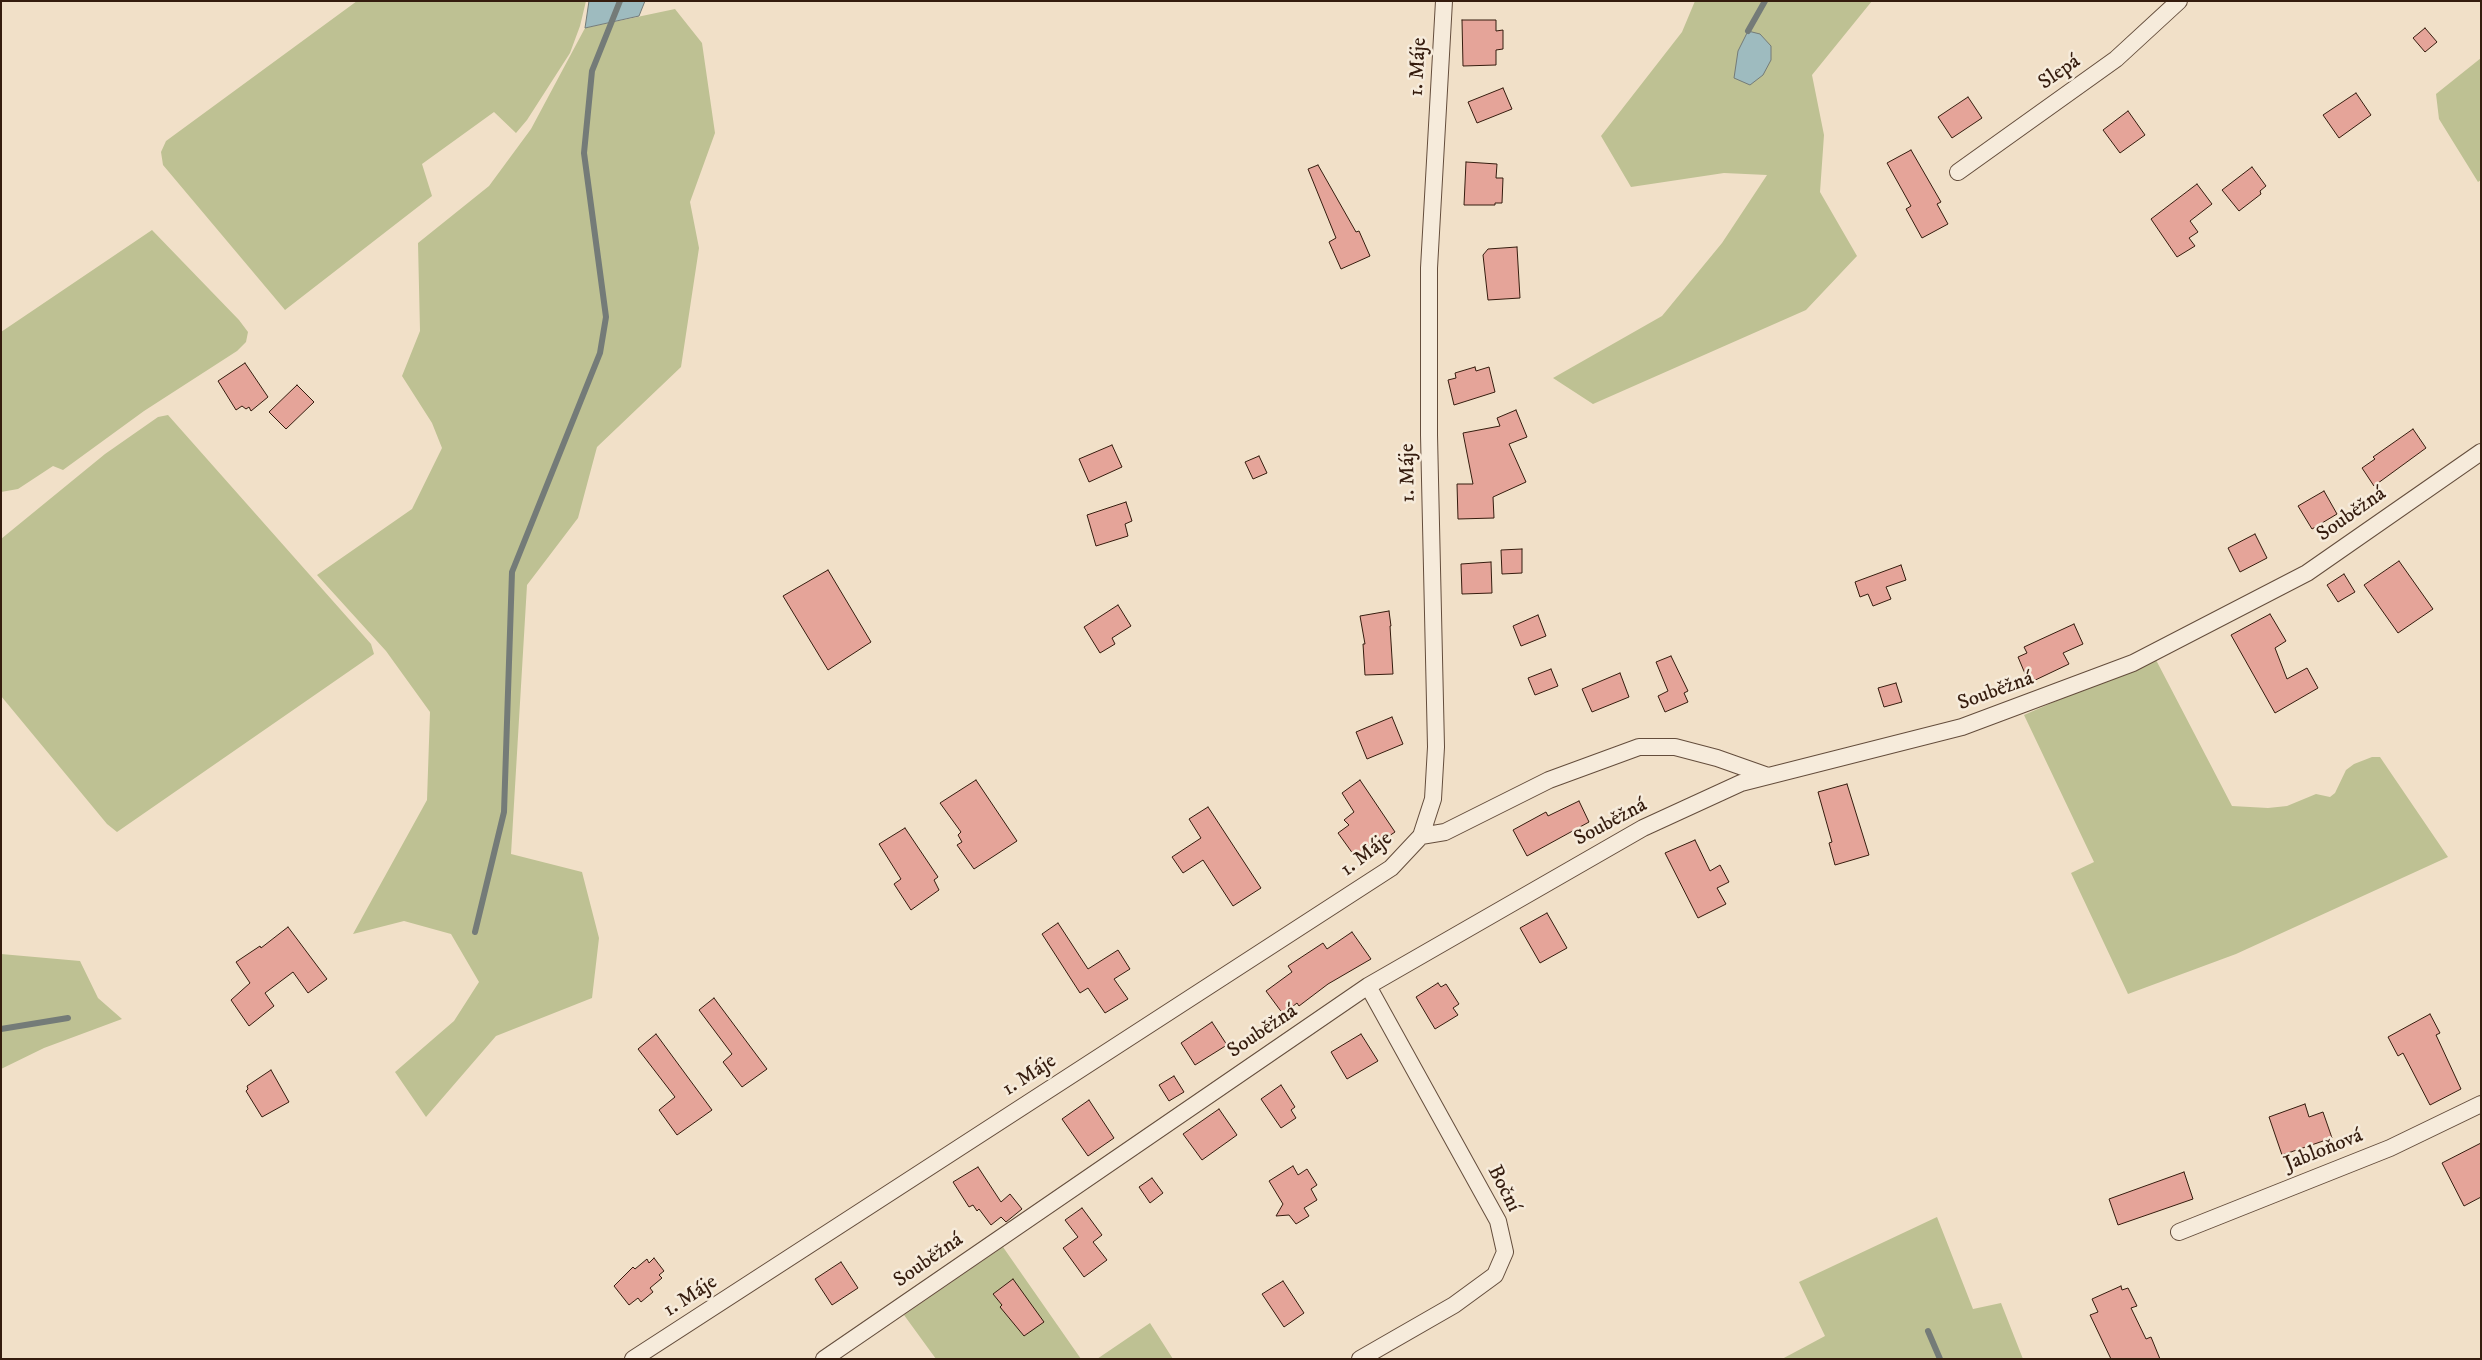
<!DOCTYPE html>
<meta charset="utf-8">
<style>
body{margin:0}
#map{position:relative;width:2482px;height:1360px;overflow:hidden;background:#f1e0c8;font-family:"IM FELL DW Pica",serif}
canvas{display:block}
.frame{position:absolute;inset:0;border:2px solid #351c0e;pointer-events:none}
</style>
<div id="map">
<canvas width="2482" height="1360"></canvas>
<div class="frame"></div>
</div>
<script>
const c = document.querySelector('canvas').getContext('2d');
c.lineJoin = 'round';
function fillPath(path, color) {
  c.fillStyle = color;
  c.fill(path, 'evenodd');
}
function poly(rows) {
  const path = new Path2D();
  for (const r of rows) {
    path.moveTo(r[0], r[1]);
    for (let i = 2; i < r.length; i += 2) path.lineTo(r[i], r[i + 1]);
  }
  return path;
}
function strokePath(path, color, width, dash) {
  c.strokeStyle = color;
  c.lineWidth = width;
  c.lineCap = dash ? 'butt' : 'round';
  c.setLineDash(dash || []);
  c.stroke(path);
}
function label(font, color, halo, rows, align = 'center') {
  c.font = font + ' "IM FELL DW Pica",serif';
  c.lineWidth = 5;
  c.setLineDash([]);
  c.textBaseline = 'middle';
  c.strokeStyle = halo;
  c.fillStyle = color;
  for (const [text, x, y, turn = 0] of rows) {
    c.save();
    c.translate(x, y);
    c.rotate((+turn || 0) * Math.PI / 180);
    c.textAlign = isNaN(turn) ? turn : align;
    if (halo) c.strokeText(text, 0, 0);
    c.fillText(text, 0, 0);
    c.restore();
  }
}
const green = poly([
 [357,1,586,1,580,26,570,53,527,120,516,133,494,112,422,164,432,196,285,310,163,165,161,152,166,141],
 [1695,1,1872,1,1812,75,1824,135,1820,192,1857,256,1806,310,1593,404,1553,378,1662,316,1722,243,1767,175,1724,173,1631,187,1601,136,1682,32],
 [675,9,702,43,715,133,690,202,699,248,681,367,597,447,578,518,527,585,511,854,582,872,599,938,592,998,496,1036,426,1117,395,1072,454,1021,479,982,451,934,404,921,353,934,427,800,430,712,386,651,317,575,412,509,442,448,432,423,402,376,420,331,418,243,489,186,531,129,585,28],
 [2481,58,2481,180,2478,182,2439,119,2436,94],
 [152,230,239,320,248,332,246,342,237,351,144,411,63,470,53,466,18,489,1,492,1,332],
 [168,415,371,644,374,654,117,832,107,824,1,696,1,539,105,454,158,417],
 [2155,658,2232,806,2268,808,2287,806,2316,794,2330,797,2335,793,2346,770,2354,764,2372,757,2380,757,2448,857,2236,954,2128,994,2071,873,2094,862,2024,715],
 [1,954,80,961,98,998,122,1019,44,1048,1,1069],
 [1937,1217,1973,1309,2001,1303,2023,1359,1782,1359,1825,1336,1799,1282],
 [1003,1247,1081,1359,936,1359,904,1315],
 [1150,1323,1173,1359,1097,1359]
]);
const water = poly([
 [589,1,645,1,639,16,585,28,589,1],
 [1748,31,1760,34,1771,46,1771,60,1763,75,1750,85,1734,78,1738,51,1748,31]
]);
const stream = poly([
 [1748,31,1765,1],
 [475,932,504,812,512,572,600,353,606,317,584,153,592,71,620,1],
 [1,1029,68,1018],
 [1928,1331,1940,1359]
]);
const building = poly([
 [1462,20,1496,20,1496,31,1503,30,1503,49,1496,50,1496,65,1463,66,1462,20],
 [2425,28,2437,42,2425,52,2413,38,2425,28],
 [1503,88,1512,109,1477,123,1468,102,1503,88],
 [2356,93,2371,115,2339,138,2323,115,2356,93],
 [1968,97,1982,118,1952,138,1938,117,1968,97],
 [2128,111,2145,135,2120,153,2103,130,2128,111],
 [1911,150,1941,202,1937,204,1948,224,1922,238,1906,209,1911,206,1887,163,1911,150],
 [1466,162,1497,164,1496,178,1503,178,1502,203,1495,203,1495,205,1464,205,1466,162],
 [1318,165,1356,232,1359,231,1370,256,1341,269,1329,242,1336,238,1308,169,1318,165],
 [2252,167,2266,186,2260,191,2261,194,2239,211,2222,190,2252,167],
 [2197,184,2212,204,2190,221,2198,232,2189,238,2195,246,2177,257,2151,219,2197,184],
 [1517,247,1520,298,1488,300,1483,255,1488,249,1517,247],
 [245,363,268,397,251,411,249,407,246,409,242,406,236,410,218,381,245,363],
 [1475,367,1476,371,1489,367,1495,392,1454,405,1448,380,1456,378,1455,373,1475,367],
 [297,385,314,402,286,429,269,412,297,385],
 [1516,410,1527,437,1509,444,1526,482,1493,497,1494,518,1458,519,1457,484,1473,484,1463,433,1500,426,1497,418,1516,410],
 [2413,429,2426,448,2374,486,2362,468,2375,459,2373,457,2413,429],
 [1112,445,1122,467,1089,482,1079,459,1112,445],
 [1259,456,1267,473,1253,479,1245,462,1259,456],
 [2324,491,2337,514,2312,529,2298,506,2324,491],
 [1126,502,1132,521,1125,524,1128,536,1096,546,1087,515,1126,502],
 [2255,534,2267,558,2240,572,2228,548,2255,534],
 [1522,549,1522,573,1502,574,1501,550,1522,549],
 [2399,561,2433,609,2398,633,2364,585,2399,561],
 [1491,562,1492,593,1462,594,1461,564,1491,562],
 [1901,565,1906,580,1886,587,1891,599,1873,606,1868,594,1860,597,1855,582,1901,565],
 [828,570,871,642,828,670,783,596,828,570],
 [2344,574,2355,592,2338,602,2327,585,2344,574],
 [1118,605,1131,626,1112,638,1115,644,1100,653,1084,627,1118,605],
 [1389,611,1391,626,1390,626,1393,674,1365,675,1363,644,1365,644,1360,616,1389,611],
 [2270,614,2286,641,2275,648,2287,679,2307,668,2318,688,2275,713,2231,635,2270,614],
 [1538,615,1546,636,1521,646,1513,626,1538,615],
 [2074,624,2083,644,2063,653,2069,664,2029,683,2018,657,2027,653,2024,647,2074,624],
 [1671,656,1688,691,1684,693,1688,702,1665,712,1658,696,1668,691,1656,662,1671,656],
 [1551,669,1558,686,1535,695,1528,678,1551,669],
 [1620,673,1629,697,1592,712,1582,689,1620,673],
 [1896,683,1902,702,1884,707,1878,688,1896,683],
 [1392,717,1403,744,1367,759,1356,732,1392,717],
 [976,780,1017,841,974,869,957,845,962,842,958,835,961,832,940,803,976,780],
 [1360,780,1395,832,1356,858,1338,833,1349,825,1344,820,1354,812,1342,793,1360,780],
 [1847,784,1869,855,1835,865,1829,843,1832,842,1818,792,1847,784],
 [1579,801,1589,822,1527,856,1513,830,1546,812,1548,816,1579,801],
 [1208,807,1261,888,1233,906,1203,860,1183,873,1172,857,1201,838,1189,819,1208,807],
 [905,828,938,877,934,880,939,890,911,910,894,884,901,879,879,844,905,828],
 [1695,840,1710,871,1720,865,1729,882,1717,888,1726,904,1698,918,1665,853,1695,840],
 [1547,913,1567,948,1540,963,1520,928,1547,913],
 [1058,923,1088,969,1118,950,1130,969,1114,979,1128,999,1105,1013,1088,988,1080,993,1042,934,1058,923],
 [288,927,327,979,308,993,293,972,265,993,274,1006,249,1026,231,1000,250,983,236,962,260,946,261,948,288,927],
 [1352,932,1371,959,1328,984,1299,1006,1297,1003,1283,1014,1266,991,1292,972,1288,966,1323,943,1327,949,1352,932],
 [1438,983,1441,987,1446,984,1459,1004,1453,1008,1458,1015,1435,1029,1416,997,1438,983],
 [714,998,767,1069,742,1087,723,1062,732,1054,699,1010,714,998],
 [2430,1014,2440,1033,2436,1035,2461,1089,2430,1105,2403,1053,2398,1056,2388,1037,2430,1014],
 [1212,1022,1227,1045,1195,1065,1181,1043,1212,1022],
 [656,1034,712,1110,677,1135,659,1110,675,1097,638,1049,656,1034],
 [1361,1034,1378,1061,1347,1079,1331,1052,1361,1034],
 [271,1070,289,1102,262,1117,246,1091,248,1089,247,1086,271,1070],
 [1174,1076,1184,1092,1169,1101,1159,1085,1174,1076],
 [1281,1085,1295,1107,1291,1110,1296,1118,1281,1128,1261,1099,1281,1085],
 [1089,1100,1114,1138,1088,1156,1062,1119,1089,1100],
 [2305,1104,2309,1117,2323,1112,2332,1138,2282,1155,2269,1117,2305,1104],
 [1219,1109,1237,1135,1202,1160,1183,1134,1219,1109],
 [2481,1143,2481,1197,2464,1206,2442,1163,2481,1143],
 [1293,1166,1298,1175,1307,1169,1317,1185,1311,1189,1317,1200,1304,1208,1309,1216,1296,1224,1289,1215,1276,1216,1283,1204,1269,1181,1293,1166],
 [978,1167,1001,1202,1010,1194,1022,1209,1006,1222,1001,1217,991,1225,979,1209,977,1211,973,1205,969,1207,953,1182,978,1167],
 [2184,1172,2193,1199,2118,1225,2109,1199,2184,1172],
 [1152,1178,1163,1193,1150,1203,1139,1187,1152,1178],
 [1082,1208,1102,1235,1093,1242,1107,1260,1084,1277,1063,1248,1078,1237,1065,1220,1082,1208],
 [654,1258,664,1271,659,1275,662,1278,650,1288,653,1292,641,1302,638,1298,629,1305,614,1286,633,1267,635,1269,647,1259,649,1263,654,1258],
 [841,1262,858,1288,832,1305,815,1279,841,1262],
 [1013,1279,1044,1322,1024,1336,1000,1307,1002,1305,993,1294,1013,1279],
 [1283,1281,1304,1313,1284,1327,1262,1294,1283,1281],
 [2121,1286,2122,1290,2128,1288,2137,1306,2131,1308,2146,1339,2151,1337,2160,1359,2111,1359,2090,1315,2098,1312,2092,1299,2121,1286]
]);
const street = poly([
 [1958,172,2116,59,2179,1],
 [1421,836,1445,832,1549,780,1639,747,1675,747,1717,758,1768,776],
 [2179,1232,2390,1148,2481,1104],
 [633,1359,1391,868,1421,836,1433,799,1436,747,1429,435,1429,268,1444,1],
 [824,1359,1368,986,1643,828,1741,783,1962,727,2133,663,2307,573,2481,452],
 [1360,1359,1454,1305,1495,1275,1505,1252,1498,1221,1368,986]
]);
const streetNames = [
 ["1. Máje",1419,67,-87],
 ["Slepá",2060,73,-35],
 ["1. Máje",1409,473,-91],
 ["Souběžná",2352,515,-35],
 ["Souběžná",1996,692,-20],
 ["Souběžná",1611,823,-28],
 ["1. Máje",1367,855,-38],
 ["Souběžná",1263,1032,-34],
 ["1. Máje",1030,1076,-33],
 ["Jabloňová",2324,1151,-22],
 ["Boční",1503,1189,63],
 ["Souběžná",929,1261,-35],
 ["1. Máje",691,1297,-33]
];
fillPath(green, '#bec193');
fillPath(water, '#9ebbbf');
strokePath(water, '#747b78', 1);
strokePath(stream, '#747b78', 6);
fillPath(building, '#e5a499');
strokePath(building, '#351c0e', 1);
strokePath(street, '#644d3c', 18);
strokePath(street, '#f6ebdb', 16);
label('21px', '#351c0e', '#f6ebdb', streetNames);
</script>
